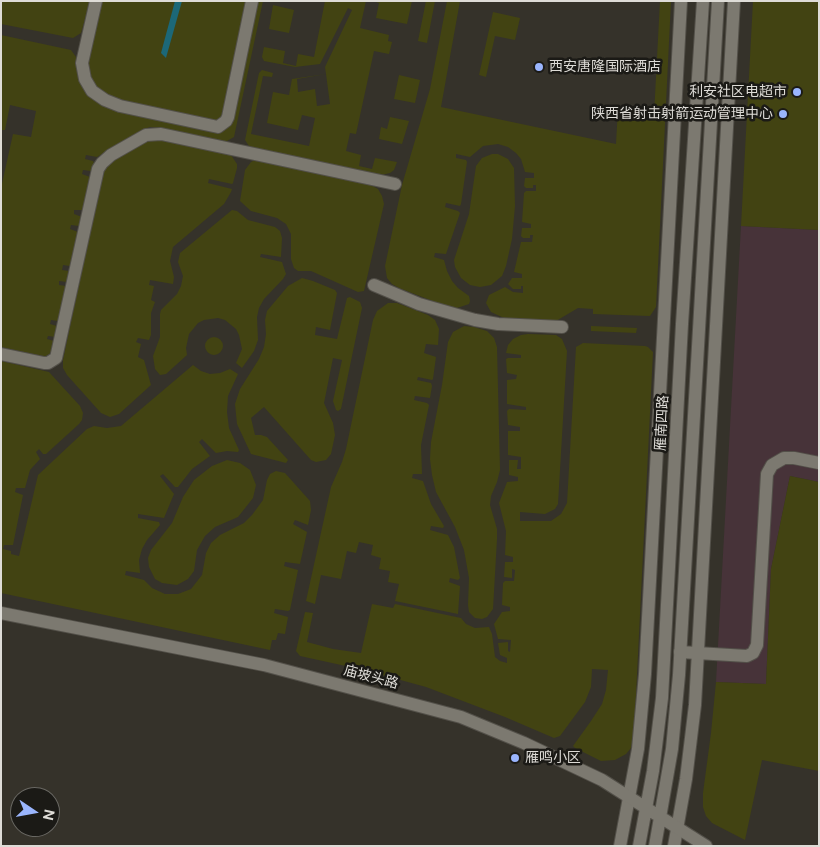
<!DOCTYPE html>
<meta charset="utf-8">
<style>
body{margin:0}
#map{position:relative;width:820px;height:847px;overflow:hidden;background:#35322a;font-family:"Public Sans",sans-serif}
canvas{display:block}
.frame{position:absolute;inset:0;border:2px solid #dedcd7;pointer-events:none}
.north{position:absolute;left:10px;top:787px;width:50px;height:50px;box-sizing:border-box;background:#1b1a16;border:1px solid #696863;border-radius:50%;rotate:102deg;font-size:14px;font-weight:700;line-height:20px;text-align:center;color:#dedcd7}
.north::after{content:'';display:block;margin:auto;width:18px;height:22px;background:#9ab5fd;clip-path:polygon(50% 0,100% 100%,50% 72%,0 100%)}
</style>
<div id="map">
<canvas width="820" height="847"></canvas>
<div class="frame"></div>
<div class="north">N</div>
</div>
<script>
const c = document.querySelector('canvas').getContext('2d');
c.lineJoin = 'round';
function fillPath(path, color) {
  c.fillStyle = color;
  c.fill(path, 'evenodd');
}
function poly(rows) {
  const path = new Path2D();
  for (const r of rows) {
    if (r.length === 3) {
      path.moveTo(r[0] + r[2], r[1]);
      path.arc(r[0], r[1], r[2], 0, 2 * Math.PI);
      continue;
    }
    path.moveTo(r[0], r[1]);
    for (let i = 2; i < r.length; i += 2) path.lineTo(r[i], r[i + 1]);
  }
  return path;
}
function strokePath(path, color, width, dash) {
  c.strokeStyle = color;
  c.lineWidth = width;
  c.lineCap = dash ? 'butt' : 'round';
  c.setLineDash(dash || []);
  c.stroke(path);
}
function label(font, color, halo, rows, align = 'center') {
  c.font = font + ' "Public Sans","Noto Sans SC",sans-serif';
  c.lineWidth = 5;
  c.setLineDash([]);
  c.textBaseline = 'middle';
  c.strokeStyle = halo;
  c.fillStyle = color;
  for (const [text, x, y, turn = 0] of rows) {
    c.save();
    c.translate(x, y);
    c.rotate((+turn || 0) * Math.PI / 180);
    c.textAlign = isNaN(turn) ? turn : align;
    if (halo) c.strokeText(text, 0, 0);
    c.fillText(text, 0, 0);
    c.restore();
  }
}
const industrial = poly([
 [741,226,819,230,819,482,790,476,771,569,766,684,716,682]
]);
const green = poly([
 [1,1,90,1,81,33,73,38,1,24],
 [101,1,247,1,223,116,217,121,134,104,111,97,96,88,91,81,88,63],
 [258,1,263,1,234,137,227,141,224,141,159,128,150,127,142,130,97,157,86,155,85,159,93,161,94,163,91,171,83,170,82,174,90,177,83,210,74,210,74,214,82,217,79,226,71,225,70,229,78,232,70,266,63,265,62,270,69,271,67,282,59,281,59,285,66,286,58,321,51,320,50,324,57,326,56,337,48,336,47,339,54,341,52,352,46,356,43,356,1,347,1,188,13,134,31,137,36,111,10,105,5,130,1,130,1,35,71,50,76,57,77,73,80,82,86,92,219,132],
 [325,1,366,1,360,28,389,35,388,41,392,42,389,54,374,51,356,134,350,133,346,151,361,155,359,166,372,169,375,158,397,162,394,170,390,173,381,175,252,147,249,146,245,140,259,73,262,70,273,73,272,77,263,76,251,134,309,146,315,118,302,115,298,130,267,123,273,92,289,95,292,79,326,74,325,67,352,10,348,8,320,64,295,67,264,61,262,57,264,47,285,51,283,63,296,66,298,54,314,57],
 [326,74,330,104,317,106,315,89,298,92,297,79],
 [373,1,412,1,407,24,376,18,379,3],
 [426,1,435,1,427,43,418,41],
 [447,1,460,1,441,107,616,144,618,108,654,115,660,1,671,1,656,307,650,316,593,314,593,309,578,308,556,321,504,318,491,312,486,303,489,295,505,287,513,292,523,293,523,286,521,286,521,289,513,289,508,284,512,278,522,278,522,274,514,272,521,242,532,242,533,235,530,235,530,238,523,238,521,236,522,228,531,228,531,224,522,222,524,193,526,191,536,191,536,185,533,185,533,188,526,188,524,186,525,178,534,178,534,173,525,172,521,159,516,153,508,147,498,144,483,146,470,157,456,154,456,158,466,160,467,162,461,204,460,206,446,203,445,207,458,211,460,213,446,254,435,253,434,257,444,260,447,271,452,281,458,288,469,296,470,301,469,304,457,308,443,305,399,288,392,284,387,278,385,266,402,185,430,89],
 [753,1,819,1,819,230,741,226],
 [273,5,294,10,289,33,269,29],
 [493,12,520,18,515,40,495,36,486,77,479,75],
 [399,75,420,80,415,103,394,99],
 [390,117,409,121,402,144,379,139,381,127,387,129],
 [156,139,231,155,237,164,237,168,233,183,232,184,209,179,208,183,232,189,231,192,224,204,173,247,170,261,174,277,173,284,150,280,149,285,154,286,151,300,155,302,151,313,151,335,149,340,138,338,136,342,141,344,138,357,144,360,151,385,119,414,110,417,101,413,67,375,63,368,63,360,103,171,110,163,144,142],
 [492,154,498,154,508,159,514,168,515,206,512,239,506,266,502,276,491,285,480,287,470,285,461,278,455,267,454,260,469,214,476,166,482,158],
 [255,160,371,185,378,189,382,196,384,204,364,291,358,292,311,271,298,271,294,268,291,259,291,234,286,224,277,218,251,211,240,201,245,170,251,162],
 [232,210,237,211,248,220,275,227,280,231,282,238,281,257,261,254,260,257,282,262,286,274,283,279,264,299,259,308,257,317,258,340,254,351,242,368,236,363,242,349,239,335,236,329,225,320,218,318,204,320,198,323,189,334,186,348,187,355,166,374,160,375,155,369,153,356,160,337,160,314,161,310,177,294,181,286,183,276,178,262,180,253],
 [302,278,313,281,335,290,337,293,330,330,316,327,315,335,337,339,347,298,350,297,360,302,362,308,341,409,338,411,336,410,333,401,342,360,333,358,324,403,333,423,335,435,331,454,326,460,316,462,311,460,264,407,251,418,255,435,261,435,267,437,288,460,286,463,251,454,237,424,235,404,240,389,259,359,264,347,266,334,265,320,267,311,288,286],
 [388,303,397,303,428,315,435,320,439,329,438,345,426,344,424,353,436,357,433,379,432,380,418,377,417,380,431,383,432,386,430,398,415,396,414,400,427,403,429,405,421,445,422,474,413,474,412,478,423,481,431,504,444,526,443,528,431,526,430,530,448,535,454,547,460,578,458,580,450,578,449,582,460,586,458,614,395,601,399,584,388,582,390,571,379,569,381,558,371,555,373,545,359,542,356,553,347,551,341,579,321,575,315,604,306,601,331,487,342,462,346,449,373,320,377,311],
 [464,326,474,327,487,331,494,338,497,347,500,470,497,482,491,496,490,505,497,529,497,539,493,609,487,617,482,619,475,618,469,612,468,605,469,578,464,550,455,527,436,492,432,475,430,459,431,442,442,385,448,342,453,332],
 [591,326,637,328,636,333,591,331],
 [528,334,556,335,562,339,567,351,558,504,555,509,545,514,520,512,520,521,551,521,561,514,567,503,576,347,583,343,645,346,648,347,653,352,634,735,631,748,626,754,615,760,601,761,575,748,573,746,591,721,602,704,606,690,608,670,592,669,591,687,585,702,560,736,554,738,505,717,426,687,364,670,300,656,296,651,305,612,313,613,307,642,333,649,361,653,372,604,393,608,395,604,461,618,466,624,475,628,489,627,492,634,495,657,500,661,507,663,507,658,500,655,498,643,508,642,508,651,510,652,511,640,498,639,494,624,502,612,510,611,510,607,502,605,503,583,505,581,514,581,515,570,512,569,512,578,504,577,505,562,513,562,513,557,505,555,506,531,499,503,507,482,518,481,518,477,509,475,509,460,518,460,517,469,521,469,521,457,508,455,508,431,520,431,520,427,508,425,507,411,509,409,526,410,526,407,507,404,507,380,516,379,517,375,507,373,506,359,508,358,521,358,521,355,506,353,508,345,513,339,521,335],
 [214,346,9],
 [1,361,49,372,80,406,83,413,82,420,79,424,46,454,43,454,39,449,36,452,40,459,30,470,25,488,16,488,15,492,23,495,13,545,4,545,3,549,11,551,11,554,19,556,38,475,87,429,94,426,107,428,121,426,193,365,201,371,210,374,220,373,230,369,238,374,228,396,227,412,229,428,239,450,238,452,227,451,216,453,202,439,199,442,210,456,192,469,178,487,175,487,163,474,160,476,174,494,164,518,138,514,138,518,159,522,160,525,147,540,142,549,139,560,140,573,126,571,125,575,144,580,152,588,165,594,178,594,191,589,202,575,206,553,211,543,220,535,244,523,252,515,263,500,267,480,270,474,276,471,285,473,310,501,311,510,308,525,295,520,293,524,307,532,300,564,285,562,284,566,298,570,290,610,288,611,275,609,274,613,288,617,285,634,278,633,276,640,272,640,270,650,1,593],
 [227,460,240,463,250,470,256,485,253,498,238,517,215,527,205,536,197,550,194,571,188,579,177,585,162,583,155,579,149,567,148,558,151,550,172,523,183,497,194,480,212,466],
 [790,476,819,482,819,771,762,760,745,840,712,823,706,816,703,807,703,793,711,733,716,682,766,684,771,569]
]);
const water = poly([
 [175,1,182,1,166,58,161,53]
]);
const street = poly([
 [96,1,82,63,85,79,92,91,105,100,120,106,218,127,226,121,228,117,252,1],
 [374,285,419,304,475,320,498,324,562,327],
 [1,354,44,363,48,363,56,358,98,169,102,163,111,155,146,135,161,134,395,184],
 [680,652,747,656,753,653,757,645,767,474,772,465,784,458,794,458,819,463],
 [620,846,638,749,645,674,681,1],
 [674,846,686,779,695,705,734,1]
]);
const secondary = poly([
 [1,613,264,665,461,717,524,743,602,780,706,846],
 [639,846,653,771,662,698,682,324,703,1],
 [655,846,672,749,679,675,718,1]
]);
const markers = [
 [539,67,5,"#9ab5fd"],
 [797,92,5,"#9ab5fd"],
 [783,114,5,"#9ab5fd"],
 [515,758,5,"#9ab5fd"]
];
const poiNames = [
 ["西安唐隆国际酒店",549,67],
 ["利安社区电超市",787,92,"right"],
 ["陕西省射击射箭运动管理中心",773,114,"right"],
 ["雁鸣小区",525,758]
];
const streetNames = [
 ["雁南四路",662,423,-87],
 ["庙坡头路",371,677,15]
];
fillPath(industrial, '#473339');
fillPath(green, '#424312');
fillPath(water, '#1c6878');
strokePath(street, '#535049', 14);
strokePath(secondary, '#535049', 14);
strokePath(street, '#7c7970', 12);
strokePath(secondary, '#7c7970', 12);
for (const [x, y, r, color] of markers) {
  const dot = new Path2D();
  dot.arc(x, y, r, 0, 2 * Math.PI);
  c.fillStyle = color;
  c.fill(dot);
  strokePath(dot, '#1b1a16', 2);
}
label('14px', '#dedcd7', '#1b1a16', poiNames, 'left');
label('14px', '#dedcd7', '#1b1a16', streetNames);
</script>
